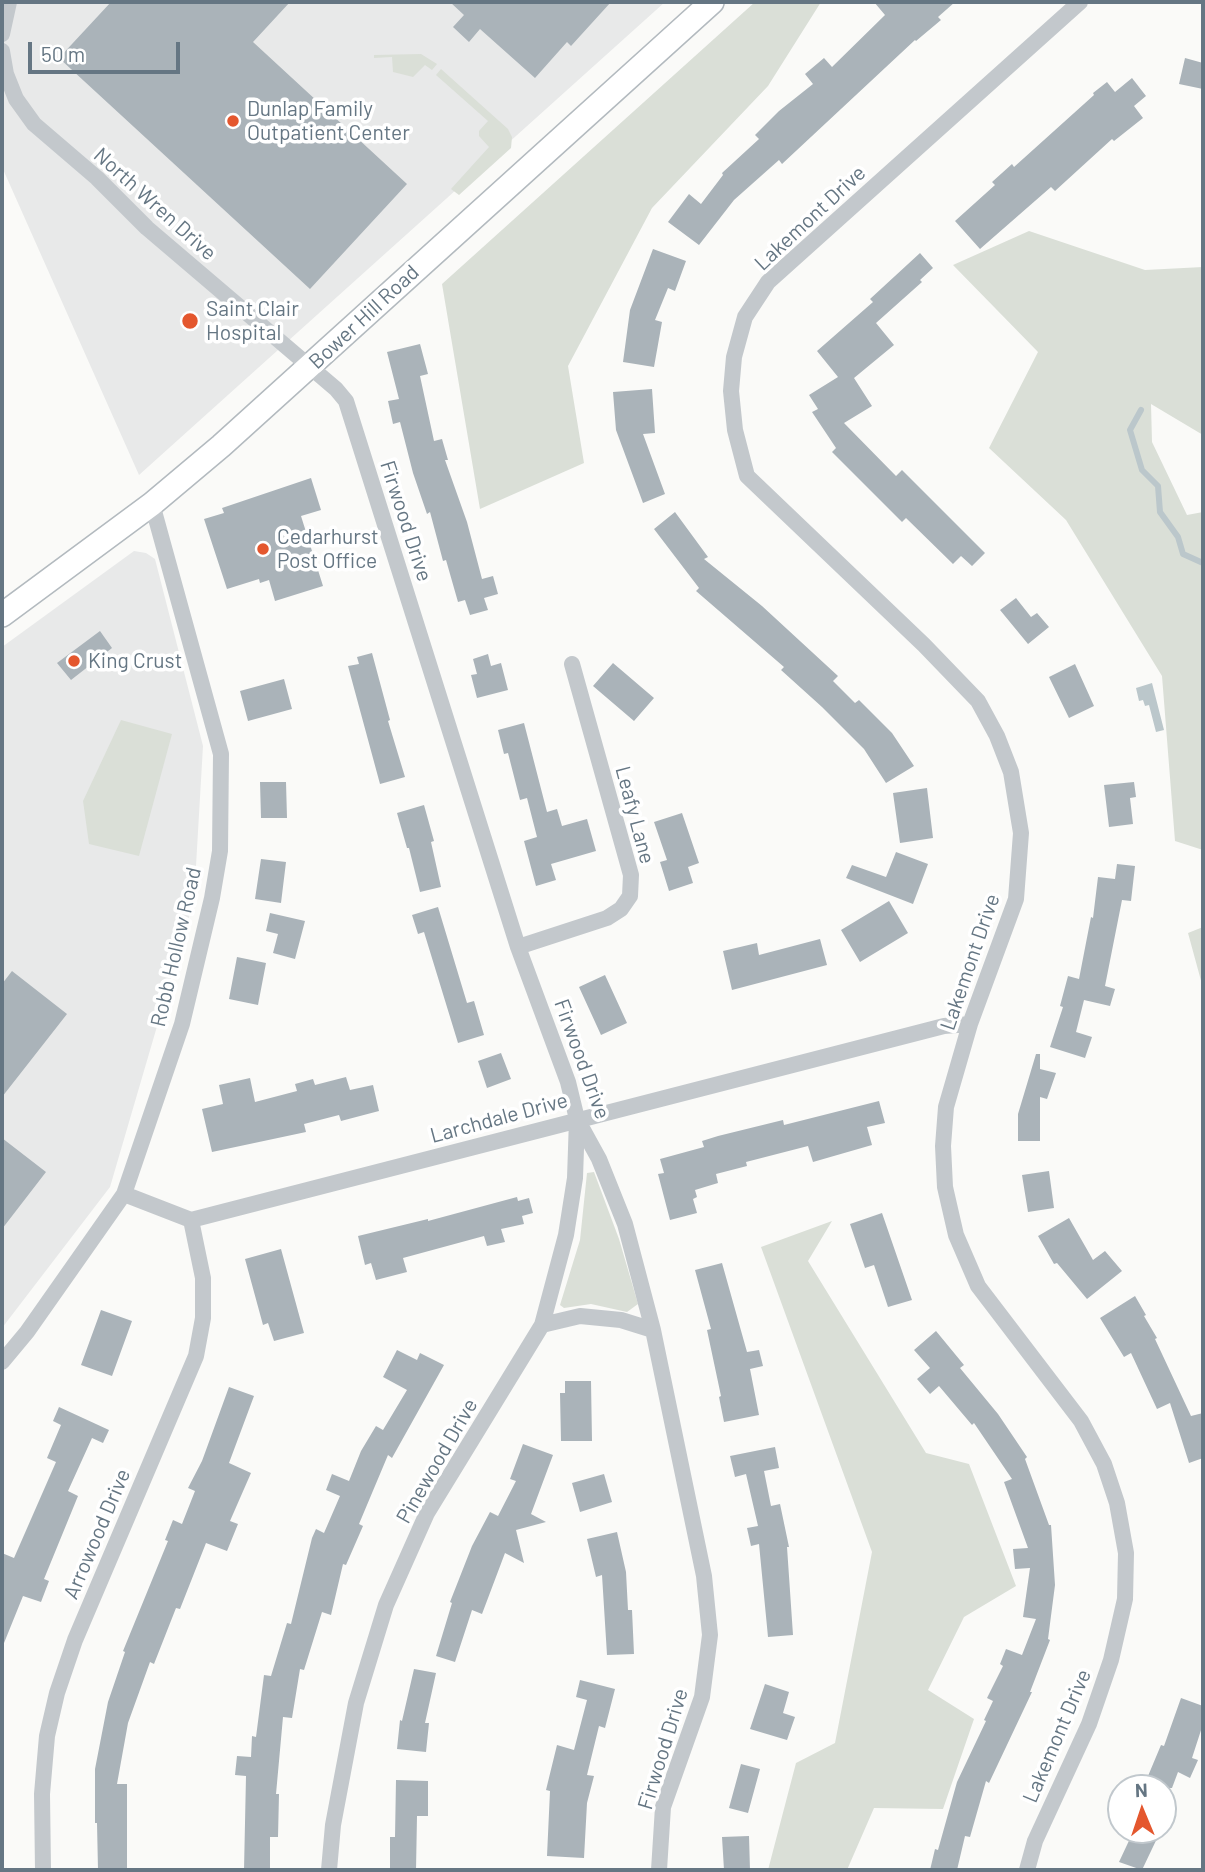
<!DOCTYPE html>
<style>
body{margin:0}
#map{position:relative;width:1205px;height:1872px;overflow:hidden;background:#fafaf8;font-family:Barlow,sans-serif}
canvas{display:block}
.frame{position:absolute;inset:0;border:4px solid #657683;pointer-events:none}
.north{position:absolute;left:1107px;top:1774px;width:70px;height:70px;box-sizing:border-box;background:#fff;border:2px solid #c1c8cd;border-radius:50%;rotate:358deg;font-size:19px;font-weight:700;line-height:28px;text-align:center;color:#657683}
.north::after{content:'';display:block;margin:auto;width:24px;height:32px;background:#e4572e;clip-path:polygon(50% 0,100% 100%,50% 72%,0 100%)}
.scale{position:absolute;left:28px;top:42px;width:152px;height:32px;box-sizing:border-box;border:4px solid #657683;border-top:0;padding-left:9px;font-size:21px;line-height:24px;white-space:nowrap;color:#657683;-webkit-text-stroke:5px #fff;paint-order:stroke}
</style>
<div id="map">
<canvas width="1205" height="1872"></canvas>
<div class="frame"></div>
<div class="north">N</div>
<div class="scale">50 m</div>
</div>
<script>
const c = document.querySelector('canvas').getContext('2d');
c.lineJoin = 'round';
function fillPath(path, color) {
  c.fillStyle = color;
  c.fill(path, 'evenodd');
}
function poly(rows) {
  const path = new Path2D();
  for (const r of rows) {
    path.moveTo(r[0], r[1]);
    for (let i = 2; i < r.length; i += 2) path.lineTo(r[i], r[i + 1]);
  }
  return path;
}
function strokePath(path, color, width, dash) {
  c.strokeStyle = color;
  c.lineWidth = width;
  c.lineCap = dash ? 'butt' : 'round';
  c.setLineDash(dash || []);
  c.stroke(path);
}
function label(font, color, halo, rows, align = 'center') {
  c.font = font + ' Barlow,sans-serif';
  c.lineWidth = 7;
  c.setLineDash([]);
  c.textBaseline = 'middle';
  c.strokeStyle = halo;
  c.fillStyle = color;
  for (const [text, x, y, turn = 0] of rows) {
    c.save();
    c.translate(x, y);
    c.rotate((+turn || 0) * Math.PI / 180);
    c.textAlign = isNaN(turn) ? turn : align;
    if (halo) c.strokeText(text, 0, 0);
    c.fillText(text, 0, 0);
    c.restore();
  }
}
const built = poly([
 [2,2,665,2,139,475,2,167],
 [134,551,146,553,155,559,203,746,194,900,110,1187,2,1328,2,647]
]);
const green = poly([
 [755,2,821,2,768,86,652,208,568,366,584,463,480,509,442,284],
 [421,54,437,64,432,70,425,65,413,77,393,72,392,57,374,58,374,55],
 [441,69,508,129,512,137,511,148,459,195,451,189,489,147,479,136,479,131,488,121,436,75],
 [1029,231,1145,270,1203,267,1203,435,1151,404,1152,442,1187,515,1203,512,1203,850,1175,841,1162,676,1066,520,989,448,1038,352,953,265],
 [121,720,172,734,139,856,89,844,83,801],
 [1203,927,1203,988,1188,933],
 [594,1172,619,1239,638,1304,627,1312,591,1304,564,1308,560,1305,580,1240,587,1173],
 [832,1221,808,1261,926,1453,969,1464,1016,1586,964,1617,928,1690,974,1719,943,1809,874,1808,847,1870,768,1870,796,1763,835,1743,872,1552,761,1247]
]);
const water = poly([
 [1152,683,1164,730,1156,732,1149,705,1145,706,1143,700,1139,701,1136,688]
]);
const stream = poly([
 [1141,410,1130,430,1142,470,1158,486,1160,512,1178,537,1183,554,1203,563]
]);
const building = poly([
 [111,2,290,2,253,42,407,184,310,289,59,58],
 [450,2,611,2,571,46,567,42,535,78,480,29,469,42,453,27,464,15],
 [874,2,955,2,938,17,941,20,916,41,915,40,782,164,779,160,734,200,699,245,668,222,689,194,701,204,723,175,722,173,759,139,755,135,779,111,813,84,805,74,824,58,832,67,885,15],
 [1185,58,1203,63,1203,89,1179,84],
 [1132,78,1146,96,1134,106,1143,118,1114,141,1112,139,1055,191,1051,187,980,249,955,221,995,185,992,182,1012,164,1014,167,1094,95,1093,93,1107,82,1115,92],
 [653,249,686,261,675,291,668,288,655,320,662,322,654,367,623,362,630,310],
 [920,253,933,268,920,280,922,282,876,323,894,345,854,378,872,406,844,423,896,476,902,470,985,553,972,566,961,556,953,564,906,518,902,522,832,452,836,448,812,412,818,409,809,395,838,377,817,351,873,302,870,299],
 [420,344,428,374,420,376,434,441,442,439,448,460,445,460,467,522,482,579,493,576,498,594,484,598,488,610,470,615,465,600,458,602,446,560,443,561,430,512,427,514,413,473,400,422,393,424,388,401,399,399,387,352],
 [652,389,655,433,643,434,665,494,643,503,616,430,613,392],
 [311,478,321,510,301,516,323,586,275,601,269,580,260,583,259,579,227,589,204,519,224,513,222,508],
 [675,512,708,557,704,559,762,606,838,676,833,681,855,703,859,700,892,733,914,766,886,783,864,749,822,707,781,670,784,667,696,591,699,588,654,529],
 [1016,598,1031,617,1037,613,1049,627,1028,644,1000,610],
 [100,631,112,648,71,680,57,663],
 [372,653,390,720,388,721,405,777,380,784,348,666,359,664,357,657],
 [488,654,491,666,501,663,508,690,477,698,471,675,477,674,473,659],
 [613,663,654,698,634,721,593,686],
 [1075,664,1094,706,1069,718,1049,677],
 [284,679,292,709,248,721,240,691],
 [524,723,547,812,557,809,562,826,587,819,596,851,551,864,556,880,536,886,524,841,537,837,527,798,520,800,508,753,504,754,498,730],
 [260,782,286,782,287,818,261,818],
 [1134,782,1136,797,1130,798,1133,824,1109,827,1104,785],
 [927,788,933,838,900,843,893,793],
 [424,805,434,841,431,842,441,887,420,892,409,848,407,848,397,813],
 [682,813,699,863,688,867,693,883,669,891,660,862,667,860,654,822],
 [896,852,928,864,913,904,846,878,852,865,886,877],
 [261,859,286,862,281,903,255,899],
 [1117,864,1135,866,1131,901,1122,900,1105,986,1115,989,1110,1006,1084,1000,1076,1032,1092,1037,1085,1058,1050,1047,1063,1007,1060,1006,1068,976,1079,979,1091,917,1093,918,1098,877,1115,879],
 [889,901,908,933,860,962,841,930],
 [438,907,467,1003,474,1001,484,1035,458,1043,424,932,418,934,412,915],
 [270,913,305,921,295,959,273,953,278,934,266,931],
 [820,939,827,965,732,990,723,951,757,943,759,955],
 [237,957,266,963,258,1005,229,999],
 [12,971,67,1014,2,1097,2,984],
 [605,975,627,1023,601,1035,579,987],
 [501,1053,511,1079,487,1088,478,1061],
 [1036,1054,1040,1054,1040,1069,1056,1073,1047,1099,1040,1097,1040,1141,1018,1141,1018,1114],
 [346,1077,350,1090,373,1085,379,1111,341,1121,339,1115,304,1124,306,1132,212,1152,202,1109,223,1104,219,1085,250,1078,255,1102,297,1091,295,1084,313,1079,315,1085],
 [879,1101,885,1123,867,1127,872,1145,813,1162,808,1146,746,1162,747,1166,716,1174,718,1183,695,1190,697,1197,693,1199,697,1213,670,1220,658,1174,664,1173,660,1159,704,1147,702,1141,718,1136,783,1120,784,1125],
 [2,1138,46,1172,2,1229],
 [1049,1171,1054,1208,1028,1212,1022,1175],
 [517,1197,518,1201,529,1198,533,1213,522,1216,524,1224,501,1229,505,1242,487,1246,484,1236,403,1258,407,1272,376,1280,371,1263,365,1265,358,1236,428,1219,428,1221],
 [882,1213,912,1300,888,1307,874,1265,865,1268,850,1224],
 [1069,1218,1093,1260,1105,1251,1122,1271,1087,1299,1057,1263,1054,1264,1038,1236],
 [281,1249,304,1333,274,1341,268,1323,263,1325,245,1259],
 [722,1263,747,1352,759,1350,763,1366,750,1369,759,1415,724,1422,719,1397,721,1396,707,1330,711,1329,695,1270],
 [1135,1296,1146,1315,1144,1316,1157,1338,1155,1339,1191,1416,1203,1413,1203,1458,1189,1463,1170,1403,1157,1409,1131,1353,1124,1357,1100,1318],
 [101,1310,132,1321,112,1376,81,1365],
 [936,1331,964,1365,960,1368,998,1414,1027,1457,1025,1459,1049,1525,1051,1525,1055,1585,1048,1639,1050,1640,1030,1692,1032,1692,989,1783,986,1781,970,1837,965,1836,957,1870,930,1870,935,1849,938,1850,957,1782,986,1721,984,1720,993,1701,987,1698,1003,1666,1000,1664,1006,1649,1022,1655,1036,1619,1023,1617,1030,1568,1015,1569,1013,1549,1028,1548,1004,1482,1012,1479,974,1423,972,1425,939,1386,930,1394,917,1379,930,1368,914,1350],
 [397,1350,417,1360,420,1353,444,1365,392,1458,388,1455,359,1524,363,1526,346,1565,343,1564,331,1615,322,1612,304,1670,300,1669,292,1718,283,1717,276,1794,279,1794,278,1837,270,1837,270,1870,244,1870,246,1776,235,1775,237,1756,251,1757,252,1736,256,1737,264,1675,271,1676,287,1623,291,1624,312,1538,316,1529,324,1533,340,1496,326,1490,332,1474,349,1481,361,1451,376,1426,383,1430,407,1390,383,1377],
 [565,1381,591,1381,592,1441,561,1441,560,1393,565,1393],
 [229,1387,254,1396,229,1463,251,1473,230,1521,238,1524,227,1551,206,1543,180,1609,176,1608,154,1664,150,1662,128,1723,117,1784,127,1784,127,1870,98,1870,97,1823,95,1823,95,1769,108,1702,125,1652,123,1651,168,1541,165,1540,173,1520,182,1524,195,1491,188,1488,202,1461],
 [59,1407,109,1430,103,1443,92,1438,68,1491,78,1496,44,1579,49,1581,41,1602,23,1596,2,1648,2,1553,14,1558,56,1462,47,1458,61,1425,53,1421],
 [523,1444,553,1455,531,1514,546,1522,516,1530,524,1563,505,1553,482,1614,472,1610,455,1662,436,1656,452,1603,450,1602,472,1546,490,1512,498,1516,516,1481,510,1479],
 [775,1447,779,1468,764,1471,771,1506,780,1504,789,1547,787,1547,793,1635,768,1637,759,1544,751,1546,747,1528,758,1526,746,1474,735,1477,730,1456],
 [604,1474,612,1502,580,1512,572,1483],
 [617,1532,626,1572,628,1610,632,1610,634,1654,607,1655,602,1575,596,1577,587,1539],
 [414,1669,436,1673,425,1723,429,1723,426,1752,397,1749,400,1720,402,1721],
 [580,1680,615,1689,605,1728,599,1726,587,1775,594,1776,587,1803,584,1858,547,1856,550,1791,546,1790,557,1745,574,1750,587,1700,576,1697],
 [765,1684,789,1692,783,1713,795,1717,787,1740,750,1729],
 [1181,1698,1203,1706,1203,1724,1192,1758,1198,1760,1190,1778,1178,1772,1172,1788,1143,1788,1161,1745,1164,1746],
 [741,1764,760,1769,748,1813,729,1808],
 [396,1780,428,1781,428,1816,417,1816,416,1870,390,1870,390,1837,395,1837],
 [1134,1830,1161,1830,1142,1870,1119,1862],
 [749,1836,750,1870,724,1870,722,1837]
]);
const minor = poly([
 [2,34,9,2],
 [2,51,6,74,16,99,34,124,97,178,147,228,336,389,346,401,518,947,568,1082,577,1119,599,1159,625,1224,653,1330,704,1576,710,1635,702,1697,663,1807,659,1870],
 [518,947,607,918,621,909,630,896,631,875,572,664],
 [124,1194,191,1220,944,1026,970,1024],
 [542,1325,580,1316,621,1320,653,1330],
 [2,1362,27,1332,124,1194,182,1024,212,898,220,851,221,754,152,504],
 [43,1870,42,1794,47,1736,57,1693,75,1640,196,1356,203,1318,203,1278,191,1220],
 [329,1870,333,1825,356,1703,386,1605,427,1513,542,1325,566,1235,575,1178,577,1119],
 [1027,1870,1035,1841,1089,1724,1111,1660,1125,1599,1126,1553,1117,1503,1104,1464,1081,1421,978,1286,956,1235,945,1187,943,1146,946,1107,970,1024,1016,899,1021,833,1011,772,997,736,978,701,924,645,747,476,735,430,731,391,734,357,745,317,768,282,1080,2]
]);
const secondary = poly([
 [2,615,152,504,221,446,712,2]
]);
const markers = [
 [233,121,7,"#e4572e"],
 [190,321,9,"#e4572e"],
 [263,549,7,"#e4572e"],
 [74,661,7,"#e4572e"]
];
const poiNames = [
 ["Dunlap Family",247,109],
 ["Outpatient Center",247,133],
 ["Saint Clair",206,309],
 ["Hospital",206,333],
 ["Cedarhurst",277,537],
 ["Post Office",277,561],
 ["King Crust",88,661]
];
const streetNames = [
 ["North Wren Drive",155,204,42],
 ["Lakemont Drive",810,218,-43],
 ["Bower Hill Road",364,317,-43],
 ["Firwood Drive",406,521,72],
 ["Leafy Lane",635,815,75],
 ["Robb Hollow Road",176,947,-77],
 ["Lakemont Drive",970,962,-71],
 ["Firwood Drive",582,1059,70],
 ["Larchdale Drive",499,1118,-15],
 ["Pinewood Drive",437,1461,-60],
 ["Arrowood Drive",97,1534,-67],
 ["Lakemont Drive",1057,1736,-67],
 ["Firwood Drive",663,1749,-73]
];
fillPath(built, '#e8e9e9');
fillPath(green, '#dadfd7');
fillPath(water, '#bbc7cb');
strokePath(stream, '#bbc7cb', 6);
fillPath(building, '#aab3b9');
strokePath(secondary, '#b3babf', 26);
strokePath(minor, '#c3c8cc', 16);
strokePath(secondary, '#fff', 23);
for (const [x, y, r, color] of markers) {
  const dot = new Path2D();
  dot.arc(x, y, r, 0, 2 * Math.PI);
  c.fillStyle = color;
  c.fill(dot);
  strokePath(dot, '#fff', 2.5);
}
label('21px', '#657683', '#fff', poiNames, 'left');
label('21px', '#657683', '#fff', streetNames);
</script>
